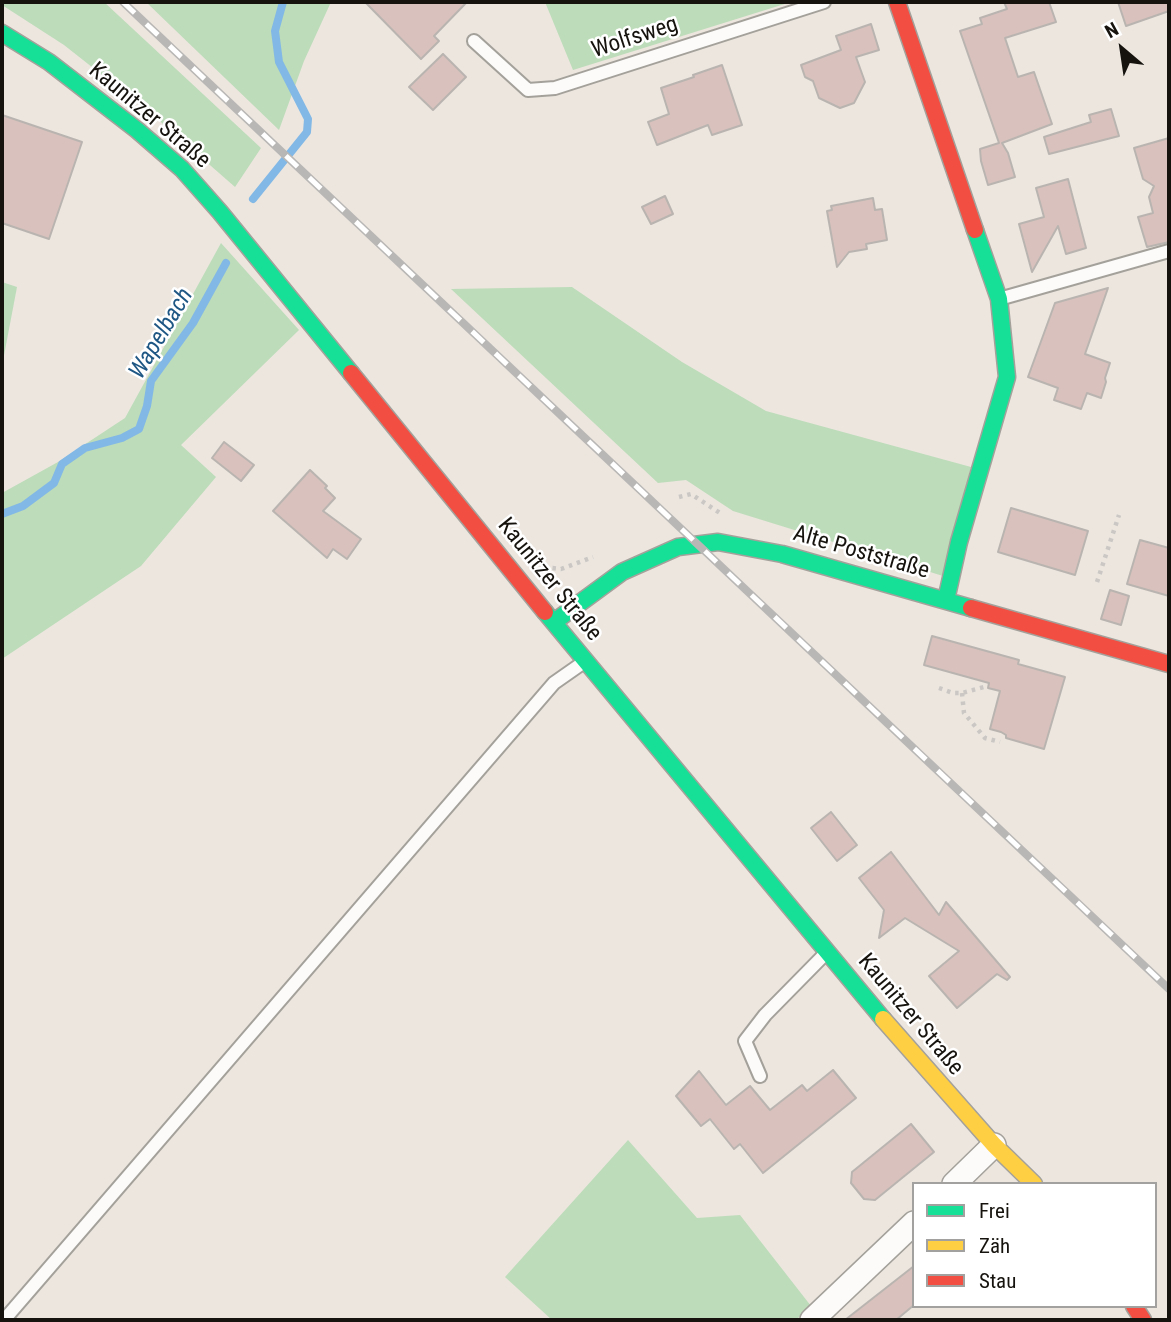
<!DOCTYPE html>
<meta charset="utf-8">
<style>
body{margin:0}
#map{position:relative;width:1171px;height:1322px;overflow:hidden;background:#ece6df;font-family:"Roboto Condensed",sans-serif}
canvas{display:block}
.frame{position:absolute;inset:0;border:4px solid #16130e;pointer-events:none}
.legend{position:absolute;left:912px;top:1182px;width:245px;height:126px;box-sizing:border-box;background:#fff;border:2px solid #a2a19f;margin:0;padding:9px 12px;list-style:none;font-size:21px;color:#16130e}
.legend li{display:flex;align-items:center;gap:14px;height:35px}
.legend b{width:35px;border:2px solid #a2a19f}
.north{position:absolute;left:1087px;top:14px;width:70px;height:70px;-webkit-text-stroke:5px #fff;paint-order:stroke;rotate:331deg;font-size:19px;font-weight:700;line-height:28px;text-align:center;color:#16130e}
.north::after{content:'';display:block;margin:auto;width:24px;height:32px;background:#16130e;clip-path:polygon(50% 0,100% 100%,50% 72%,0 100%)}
</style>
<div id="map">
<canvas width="1171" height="1322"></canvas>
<div class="frame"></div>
<ul class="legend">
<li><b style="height:9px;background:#16e098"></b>Frei</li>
<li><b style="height:9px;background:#ffcf43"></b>Zäh</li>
<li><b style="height:9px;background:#f24e42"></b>Stau</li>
</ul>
<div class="north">N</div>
</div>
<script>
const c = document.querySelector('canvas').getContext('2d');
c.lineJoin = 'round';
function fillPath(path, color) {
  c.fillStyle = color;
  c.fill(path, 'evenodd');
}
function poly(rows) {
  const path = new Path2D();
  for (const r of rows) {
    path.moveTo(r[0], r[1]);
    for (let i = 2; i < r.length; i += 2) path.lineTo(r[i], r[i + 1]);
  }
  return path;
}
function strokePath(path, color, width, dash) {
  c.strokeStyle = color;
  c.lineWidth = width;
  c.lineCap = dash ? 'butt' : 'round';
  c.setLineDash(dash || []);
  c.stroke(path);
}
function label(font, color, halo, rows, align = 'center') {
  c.font = font + ' "Roboto Condensed",sans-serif';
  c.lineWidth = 5;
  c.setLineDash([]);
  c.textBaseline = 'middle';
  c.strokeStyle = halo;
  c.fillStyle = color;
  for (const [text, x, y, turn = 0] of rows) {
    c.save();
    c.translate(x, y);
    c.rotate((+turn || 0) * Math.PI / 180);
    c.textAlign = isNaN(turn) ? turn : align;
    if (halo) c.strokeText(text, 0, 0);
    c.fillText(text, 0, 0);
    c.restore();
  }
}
const green = poly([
 [2,2,104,2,261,148,235,187,154,116,64,45,2,5],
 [146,2,331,2,304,61,279,130],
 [545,2,791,2,573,70],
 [221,243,299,330,181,445,216,477,141,566,2,659,2,493,58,462,125,418],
 [2,282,17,287,2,366],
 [572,287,682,362,766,411,971,467,943,576,733,511,686,480,658,483,451,289],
 [628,1140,697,1218,740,1215,811,1306,796,1320,552,1320,505,1277]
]);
const stream = poly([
 [253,199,307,132,308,119,279,62,275,31,283,2],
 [2,514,23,506,54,483,62,464,85,448,122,438,139,429,147,406,151,381,193,323,226,263]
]);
const building = poly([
 [365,2,467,2,434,36,439,41,421,59,365,2],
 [1004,2,1049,2,1056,22,1005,38,1018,77,1034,72,1052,124,1002,143,1008,153,1015,177,988,185,981,161,980,149,999,143,960,31,982,24,980,18,1007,9,1004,2],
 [1118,2,1169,2,1169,11,1126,26,1118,2],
 [871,24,879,50,856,57,865,82,854,103,840,108,819,98,813,81,805,77,801,65,841,50,836,36,871,24],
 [443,54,466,77,433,110,409,87,443,54],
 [722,65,742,125,712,135,708,125,657,145,648,122,669,114,661,88,694,77,693,75,722,65],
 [1111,109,1119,136,1049,154,1044,137,1091,122,1089,115,1111,109],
 [2,115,82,142,49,239,2,223,2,115],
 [1169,138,1169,242,1147,247,1138,217,1153,213,1149,197,1154,186,1143,179,1134,148,1169,138],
 [1068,179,1086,248,1066,254,1058,226,1032,272,1019,224,1044,217,1036,188,1068,179],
 [665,196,673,214,651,224,642,207,665,196],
 [873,198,875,210,882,209,887,240,866,244,867,249,849,252,837,267,827,211,832,210,831,206,873,198],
 [1108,288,1085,354,1110,363,1105,378,1106,382,1101,398,1087,393,1081,409,1054,400,1058,388,1028,377,1055,303,1108,288],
 [224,442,254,465,241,481,212,458,224,442],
 [310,470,327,486,325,488,335,498,323,511,361,539,347,559,333,549,327,558,273,511,310,470],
 [1011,508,1088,531,1075,575,998,552,1011,508],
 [1140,540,1169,548,1169,596,1127,584,1140,540],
 [1110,590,1129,596,1121,625,1101,619,1110,590],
 [932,636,1019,660,1018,664,1065,677,1044,749,1006,738,1006,735,1001,732,990,729,1000,691,988,688,989,683,924,665,932,636],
 [831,812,857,845,837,861,811,828,831,812],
 [891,852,939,915,946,902,1010,977,1007,980,997,974,957,1008,929,976,959,951,905,918,879,938,884,910,859,878,891,852],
 [833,1070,856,1098,763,1173,740,1144,734,1149,710,1119,701,1126,676,1096,699,1071,726,1105,750,1086,770,1110,802,1085,807,1091,833,1070],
 [911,1124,934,1152,875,1200,864,1199,851,1183,852,1172,911,1124],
 [914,1266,914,1305,896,1320,845,1320,914,1266]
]);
const path = poly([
 [679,497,691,494,720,513],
 [544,567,561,569,593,557],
 [1097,582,1119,515],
 [939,688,953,693,962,693,984,687],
 [962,693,964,713,985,738,1000,742]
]);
const lane = poly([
 [474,41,528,90,555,88,824,2],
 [999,299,1169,251],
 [760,1076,745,1041,765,1015,827,952],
 [4,1320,554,683,584,662]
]);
const street = poly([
 [954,1184,994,1145],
 [812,1320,914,1223]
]);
const fast = poly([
 [2,33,49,62,137,130,182,169,220,212,351,373],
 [946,600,959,542,1007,377,999,299,975,230],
 [545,612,883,1019],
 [554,622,622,572,678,547,718,542,782,554,971,608]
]);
const slow = poly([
 [883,1019,994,1145,1034,1184]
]);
const jam = poly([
 [897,2,975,230],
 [351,373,545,612],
 [971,608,1169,664],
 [1134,1306,1143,1320]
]);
const rail = poly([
 [123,2,1169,989]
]);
const streetNames = [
 ["Wolfsweg",635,38,-18],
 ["Kaunitzer Straße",149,116,40],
 ["Alte Poststraße",861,553,16],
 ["Kaunitzer Straße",549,580,51],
 ["Kaunitzer Straße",910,1015,50]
];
const waterNames = [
 ["Wapelbach",162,334,-59]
];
fillPath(green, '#bddcb9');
strokePath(stream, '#82b8e5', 8);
fillPath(building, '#d9c2bd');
strokePath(building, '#bab4b0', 2);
strokePath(lane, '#a4a19b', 16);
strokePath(street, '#a4a19b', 26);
strokePath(fast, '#a4a19b', 19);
strokePath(slow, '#a4a19b', 19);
strokePath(jam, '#a4a19b', 19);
strokePath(path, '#cac7c4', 4.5, [3.5, 5]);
strokePath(lane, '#fcfbfa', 12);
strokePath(street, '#fcfbfa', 23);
strokePath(fast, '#16e098', 16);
strokePath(slow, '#ffcf43', 16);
strokePath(jam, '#f24e42', 16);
strokePath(rail, '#b9b7b5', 8);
strokePath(rail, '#fff', 5, [16]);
label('23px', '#16130e', '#fff', streetNames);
label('italic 24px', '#1f5784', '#fff', waterNames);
</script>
